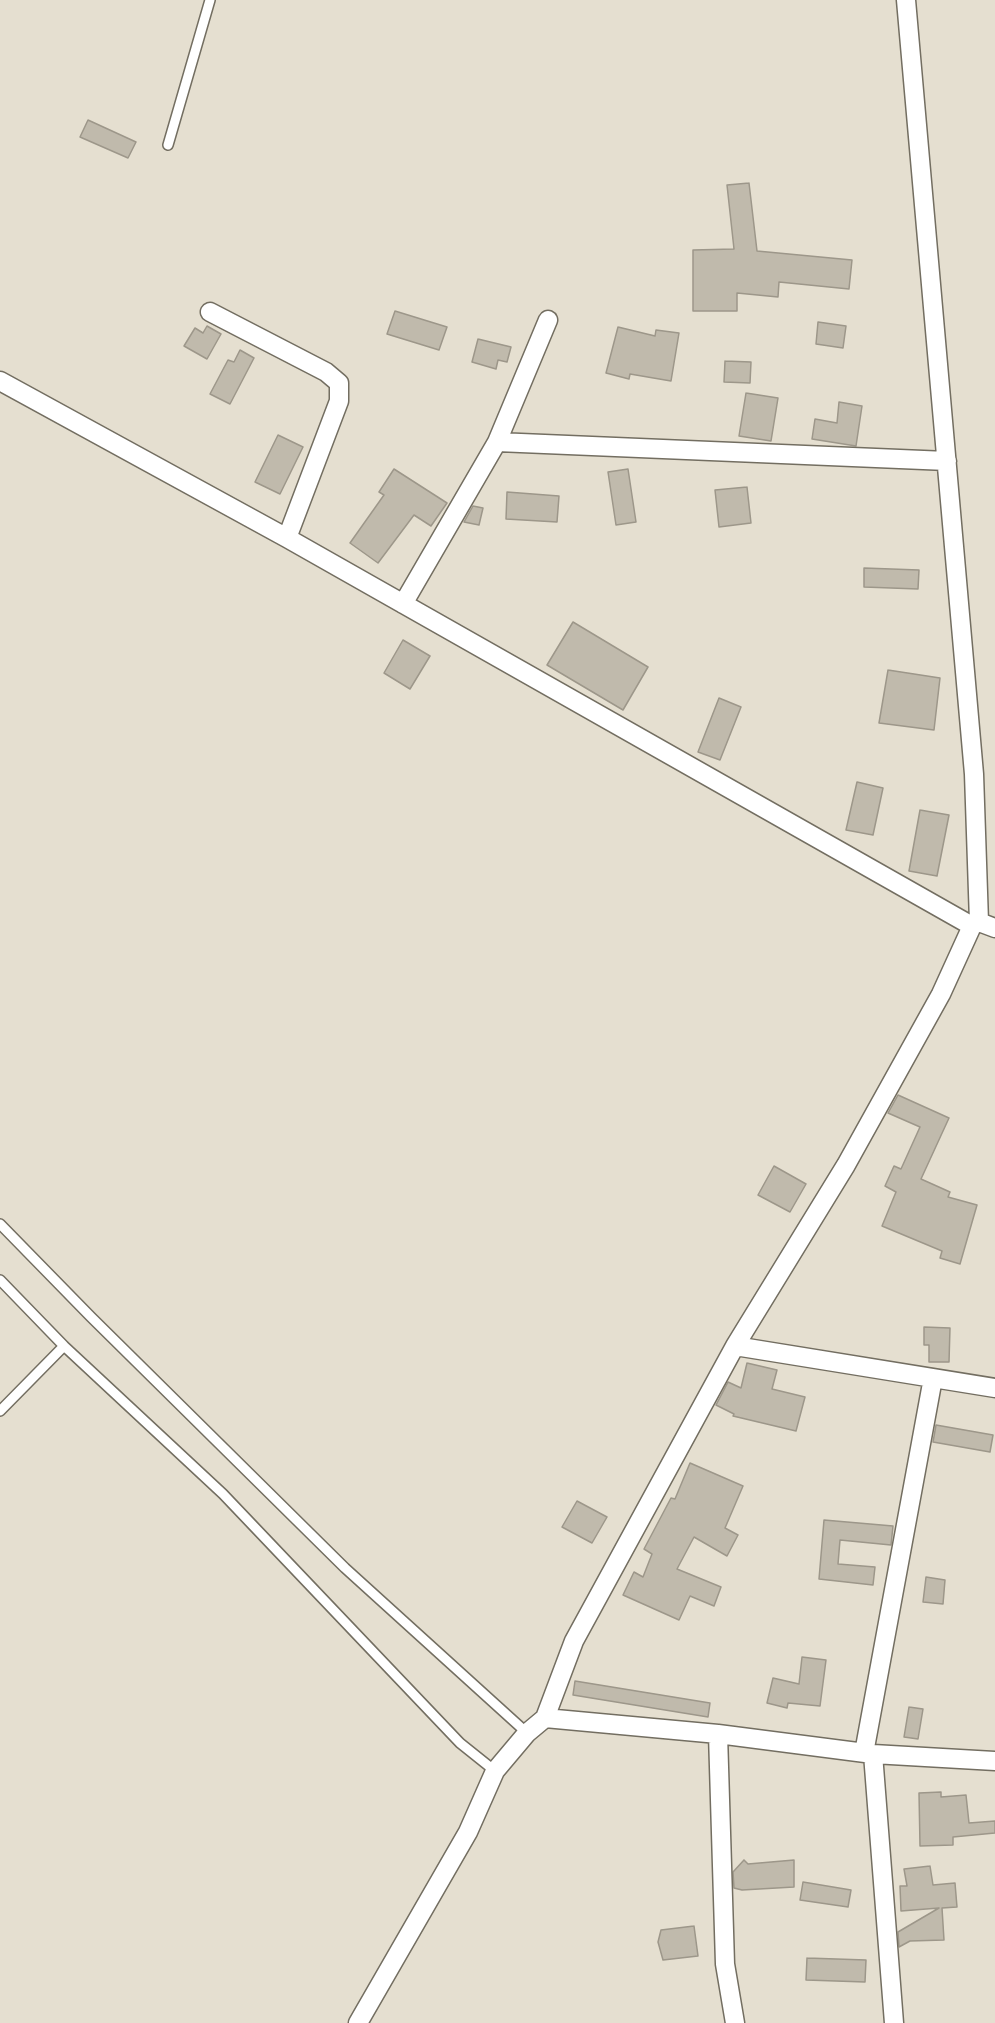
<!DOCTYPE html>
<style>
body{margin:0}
canvas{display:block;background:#e5dfd0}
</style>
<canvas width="995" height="2023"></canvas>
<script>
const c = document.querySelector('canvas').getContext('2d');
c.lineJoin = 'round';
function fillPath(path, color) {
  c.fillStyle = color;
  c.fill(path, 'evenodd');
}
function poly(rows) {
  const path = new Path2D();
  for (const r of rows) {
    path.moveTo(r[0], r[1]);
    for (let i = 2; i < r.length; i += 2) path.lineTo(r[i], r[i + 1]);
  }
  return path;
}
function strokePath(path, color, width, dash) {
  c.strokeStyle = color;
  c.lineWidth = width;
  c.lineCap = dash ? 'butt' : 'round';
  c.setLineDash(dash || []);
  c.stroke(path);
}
const building = poly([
 [88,120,136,142,128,158,80,137,88,120],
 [749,183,757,251,852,260,849,289,779,282,778,297,737,293,737,311,693,311,693,250,734,249,727,185,749,183],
 [395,311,447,327,439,350,387,334,395,311],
 [818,322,846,326,843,348,816,344,818,322],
 [207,326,221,334,207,359,184,346,195,328,203,333,207,326],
 [618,327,655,336,656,330,679,333,671,381,630,374,629,379,606,373,618,327],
 [478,339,511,347,507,362,498,360,496,369,472,362,478,339],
 [240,350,254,358,230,404,210,394,228,360,234,362,240,350],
 [725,361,751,362,750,383,724,382,725,361],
 [746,393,778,398,771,441,739,436,746,393],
 [839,402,862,406,856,446,812,439,815,419,837,423,839,402],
 [278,435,303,447,280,494,255,482,278,435],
 [394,469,447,503,431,526,414,515,378,563,350,543,384,495,379,492,394,469],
 [628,469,636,522,616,525,608,472,628,469],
 [747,487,751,523,719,527,715,490,747,487],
 [507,492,559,496,557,522,506,519,507,492],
 [473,506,483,508,479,525,464,522,473,506],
 [864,568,919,570,918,589,864,587,864,568],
 [573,622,648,667,623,710,547,665,573,622],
 [403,640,430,656,410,689,384,673,403,640],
 [888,670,940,678,934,730,879,723,888,670],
 [719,698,741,707,720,760,698,752,719,698],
 [857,782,883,788,873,835,846,830,857,782],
 [920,810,949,815,937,876,909,871,920,810],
 [898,1095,949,1118,921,1179,950,1192,948,1197,977,1205,960,1264,940,1258,942,1251,882,1226,896,1192,885,1186,894,1166,901,1169,920,1127,888,1113,898,1095],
 [774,1166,806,1184,790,1212,758,1195,774,1166],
 [924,1327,950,1328,949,1362,929,1362,929,1345,924,1345,924,1327],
 [747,1363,777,1370,772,1389,805,1397,796,1431,733,1416,734,1414,716,1405,728,1382,741,1388,747,1363],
 [936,1425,993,1435,990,1452,933,1442,936,1425],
 [690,1463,743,1486,725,1528,738,1535,727,1556,694,1537,677,1569,721,1587,714,1606,690,1596,679,1620,623,1595,634,1572,643,1577,652,1554,644,1549,671,1498,675,1499,690,1463],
 [577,1501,607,1517,592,1543,562,1527,577,1501],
 [824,1520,893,1526,891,1545,840,1540,838,1564,875,1567,873,1585,819,1579,824,1520],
 [926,1577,945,1580,943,1604,923,1602,926,1577],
 [802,1657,826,1660,820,1706,788,1703,787,1708,767,1703,773,1678,799,1684,802,1657],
 [575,1681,710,1703,708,1717,573,1695,575,1681],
 [909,1707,923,1709,918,1739,904,1737,909,1707],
 [941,1792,941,1797,966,1795,969,1823,995,1821,995,1833,953,1837,953,1845,920,1846,919,1793,941,1792],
 [744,1860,748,1864,794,1860,794,1887,742,1890,734,1888,733,1872,744,1860],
 [930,1866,933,1885,955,1883,957,1907,942,1908,944,1940,910,1941,899,1947,898,1932,939,1908,901,1911,900,1886,907,1886,904,1869,930,1866],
 [803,1882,851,1890,848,1907,800,1900,803,1882],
 [694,1926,698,1956,663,1960,658,1942,661,1930,694,1926],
 [807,1958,866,1960,865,1982,806,1980,807,1958]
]);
const lane = poly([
 [168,145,210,0],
 [0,1224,91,1317,345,1568,527,1733],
 [0,1280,64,1346,223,1494,460,1743,495,1771],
 [0,1411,64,1346]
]);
const street = poly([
 [906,0,974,774,979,922],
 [210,312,326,372,339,383,339,401,287,538],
 [0,381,287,538,972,926],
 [497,442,947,461],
 [403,604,497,442,548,320],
 [735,1346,995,1388],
 [545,1718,574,1641,735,1346,846,1165,941,994,972,926,979,922,995,928],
 [718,1734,725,1964,735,2023],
 [864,1753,933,1378],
 [873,1754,894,2023],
 [358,2023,468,1832,495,1771,527,1733,545,1718,718,1734,873,1754,995,1761]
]);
fillPath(building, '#c0baac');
strokePath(building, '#9d978a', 1.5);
strokePath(lane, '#736e61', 12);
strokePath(street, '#736e61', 21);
strokePath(lane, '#fff', 9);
strokePath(street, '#fff', 18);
</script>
